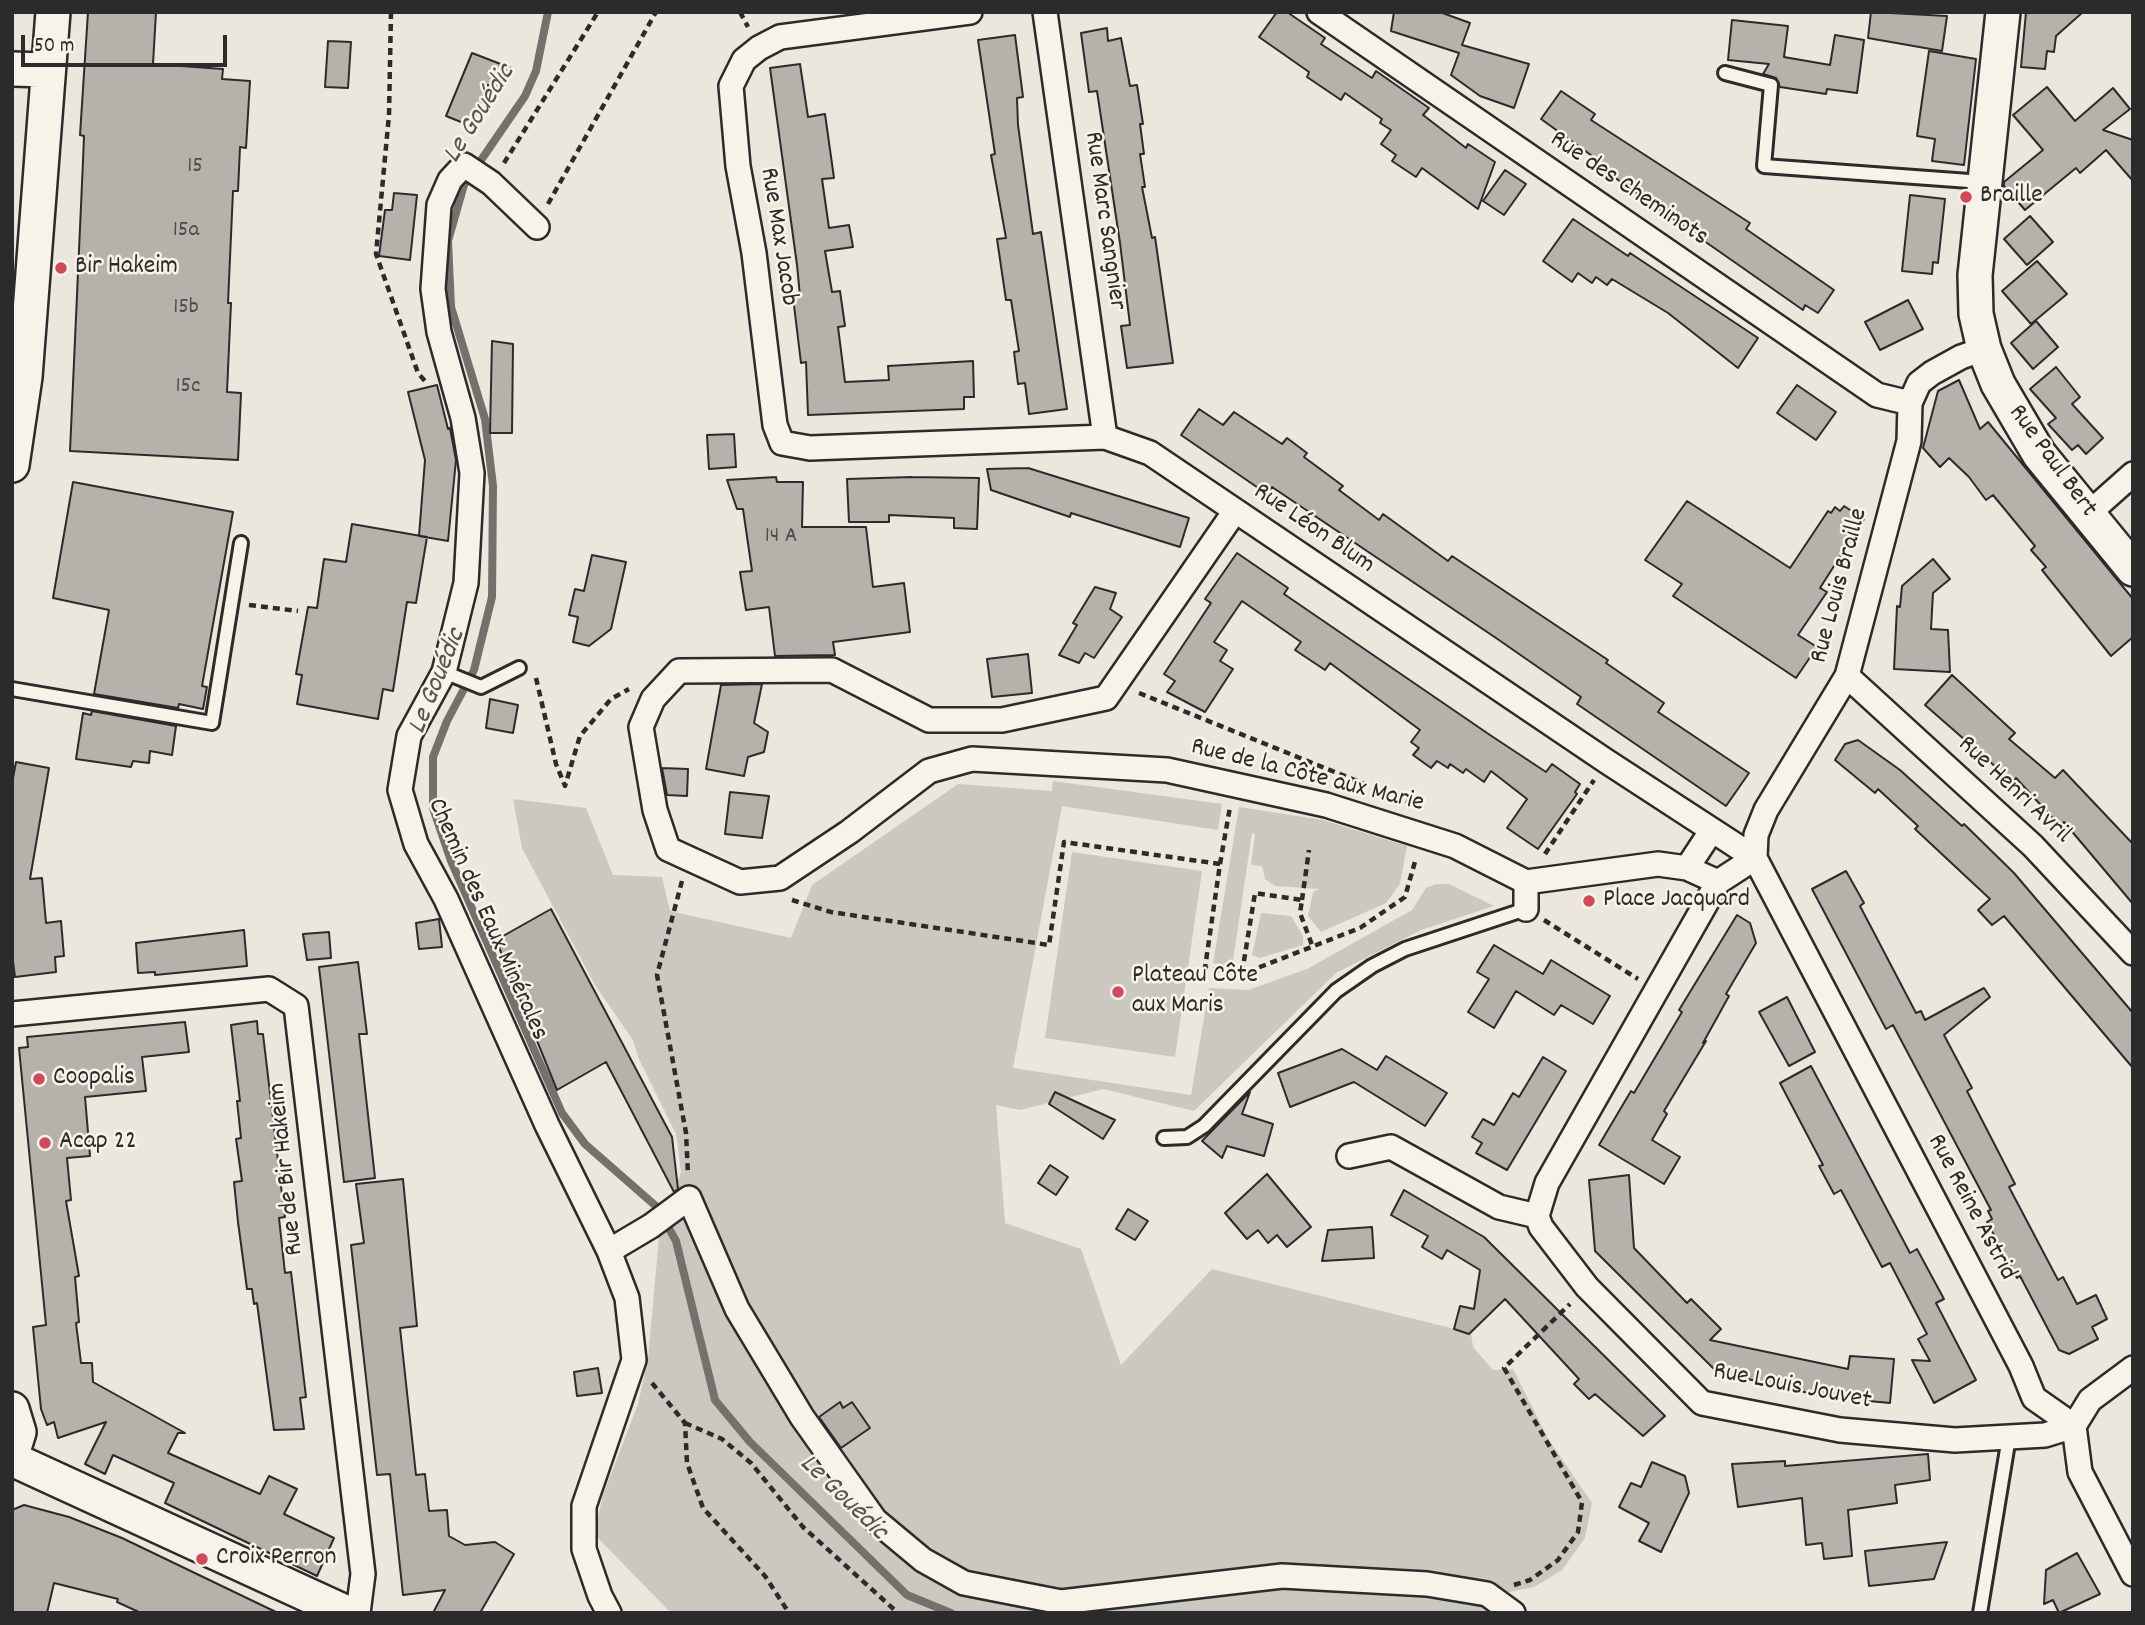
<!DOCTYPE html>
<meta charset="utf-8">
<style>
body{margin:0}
#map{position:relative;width:2145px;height:1625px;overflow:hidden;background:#ebe7dd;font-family:Dekko,sans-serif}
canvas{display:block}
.frame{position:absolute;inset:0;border:14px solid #2b2b2b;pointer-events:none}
.scale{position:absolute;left:21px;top:35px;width:206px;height:32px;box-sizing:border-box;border:4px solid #2b2b2b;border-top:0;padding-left:9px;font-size:21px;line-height:24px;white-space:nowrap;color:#2b2b2b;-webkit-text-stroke:5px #f7f3e8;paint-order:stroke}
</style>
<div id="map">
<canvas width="2145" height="1625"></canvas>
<div class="frame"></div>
<div class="scale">50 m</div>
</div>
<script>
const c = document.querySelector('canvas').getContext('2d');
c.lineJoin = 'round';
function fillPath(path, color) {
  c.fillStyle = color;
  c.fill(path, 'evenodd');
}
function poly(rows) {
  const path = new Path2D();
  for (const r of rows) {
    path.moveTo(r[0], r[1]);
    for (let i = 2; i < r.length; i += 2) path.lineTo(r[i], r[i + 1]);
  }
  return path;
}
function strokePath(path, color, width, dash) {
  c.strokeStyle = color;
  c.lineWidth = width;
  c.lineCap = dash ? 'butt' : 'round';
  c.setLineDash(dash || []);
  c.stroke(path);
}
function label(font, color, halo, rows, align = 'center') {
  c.font = font + ' Dekko,sans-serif';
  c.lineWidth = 5;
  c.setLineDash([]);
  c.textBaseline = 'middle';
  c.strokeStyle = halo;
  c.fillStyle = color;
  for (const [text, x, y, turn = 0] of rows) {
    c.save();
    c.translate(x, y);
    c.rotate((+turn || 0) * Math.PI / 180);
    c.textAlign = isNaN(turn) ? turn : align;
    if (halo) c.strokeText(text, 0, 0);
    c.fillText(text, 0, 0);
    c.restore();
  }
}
const green = poly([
 [1053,781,1222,804,1218,830,1062,806,1013,1068,1191,1095,1209,988,1248,990,1307,969,1412,910,1426,888,1436,884,1449,884,1494,906,1421,930,1336,973,1194,1111,1103,1089,1020,1110,996,1105,1005,1223,1081,1249,1121,1365,1212,1269,1471,1333,1473,1347,1493,1370,1513,1369,1549,1440,1592,1503,1585,1538,1562,1570,1534,1587,1504,1593,1522,1613,671,1613,594,1534,603,1495,638,1404,648,1359,659,1237,681,1172,676,1134,639,1059,633,1040,595,985,522,848,513,799,586,808,613,875,662,877,670,911,791,938,812,885,958,784,1052,791],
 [1239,807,1323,820,1407,846,1400,884,1386,903,1321,932,1308,916,1313,892,1319,889,1275,886,1265,879,1262,866,1251,865,1255,834,1252,833,1232,967,1213,963],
 [1072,852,1202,871,1175,1057,1045,1038],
 [1261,913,1291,916,1303,936,1303,945,1260,958,1252,955]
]);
const stream = poly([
 [548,12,536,71,525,96,464,185,448,241,451,307,485,419,493,486,492,597,474,670,447,721,433,757,433,808,451,861,562,1113,585,1144,657,1207,676,1241,715,1400,750,1442,907,1595,951,1613]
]);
const building = poly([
 [88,12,156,12,153,64,223,69,222,79,250,81,246,148,240,147,238,191,233,191,228,303,231,303,227,392,241,393,238,460,70,451,83,161,84,136,80,135,88,12],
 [1277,12,1287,12,1325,38,1321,44,1372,78,1376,71,1429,108,1423,115,1466,148,1468,144,1495,162,1478,209,1422,168,1416,177,1392,161,1396,155,1381,144,1391,130,1380,123,1382,119,1345,93,1341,100,1307,77,1309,72,1259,37,1277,12],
 [1394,12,1440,12,1470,23,1462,45,1529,64,1514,108,1480,96,1451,75,1459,53,1391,31,1394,12],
 [1871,12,1947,16,1942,51,1868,38,1871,12],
 [2026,12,2083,12,2056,36,2054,52,2047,51,2045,69,2021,67,2026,12],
 [1732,20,1788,26,1784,57,1830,65,1835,35,1864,40,1857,93,1827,89,1826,94,1780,87,1776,78,1763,74,1769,64,1728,60,1732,20],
 [1107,28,1108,41,1121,38,1130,86,1137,85,1143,124,1140,124,1144,154,1140,154,1145,187,1142,187,1152,238,1155,237,1173,363,1127,368,1121,326,1130,325,1120,243,1097,91,1089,92,1081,33,1107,28],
 [1015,35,1023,97,1017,98,1018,125,1026,183,1033,234,1041,232,1067,409,1029,414,1025,383,1018,384,1014,352,1019,351,1011,300,1006,300,997,239,1006,238,991,155,995,154,978,40,1015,35],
 [328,41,351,42,348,88,325,87,328,41],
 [1929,51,1976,59,1964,165,1932,161,1935,139,1917,136,1929,51],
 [472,53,511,68,501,90,488,85,471,126,446,116,472,53],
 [800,64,808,117,825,114,834,178,822,179,829,228,849,225,853,247,825,251,832,292,840,291,845,326,838,327,845,382,889,380,888,366,973,361,974,397,964,397,964,409,808,415,806,362,801,363,793,297,800,296,797,265,770,68,800,64],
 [2047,87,2075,121,2113,88,2130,109,2103,130,2133,140,2133,181,2106,150,2080,173,2076,168,2025,210,2004,186,2004,182,2043,150,2013,115,2047,87],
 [1561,91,1595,114,1591,120,1750,223,1746,229,1834,290,1818,313,1805,305,1803,310,1657,208,1603,169,1606,166,1541,119,1561,91],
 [1505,170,1526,184,1504,215,1483,201,1505,170],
 [394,193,417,195,410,260,379,256,385,210,392,210,394,193],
 [1910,195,1945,199,1938,263,1933,262,1932,274,1902,271,1910,195],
 [2030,216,2053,242,2027,265,2004,239,2030,216],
 [1573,219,1628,256,1630,253,1758,338,1738,368,1668,313,1612,279,1607,285,1596,277,1592,283,1578,273,1572,282,1543,261,1573,219],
 [2037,261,2067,294,2031,324,2002,291,2037,261],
 [1908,300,1923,329,1880,350,1865,322,1908,300],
 [2036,321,2058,347,2033,369,2011,343,2036,321],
 [492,341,513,344,512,433,490,433,492,341],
 [2056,367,2080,397,2072,404,2103,438,2086,454,2078,445,2072,450,2048,424,2056,418,2030,389,2056,367],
 [1959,380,1980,429,1988,422,2133,599,2133,637,2111,656,2042,570,2046,567,2031,550,2035,546,1993,495,1986,500,1969,477,1949,458,1940,467,1923,448,1938,391,1959,380],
 [437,385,448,429,450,428,456,460,448,541,419,536,425,460,408,392,437,385],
 [1797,385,1836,412,1816,440,1777,413,1797,385],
 [1199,409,1223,425,1234,412,1282,444,1287,438,1307,453,1304,457,1343,486,1339,490,1379,520,1383,514,1448,561,1452,556,1608,660,1606,663,1664,703,1658,712,1749,773,1726,806,1577,704,1581,697,1496,638,1272,487,1267,494,1181,435,1199,409],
 [734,434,736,467,709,469,707,435,734,434],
 [1028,468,1189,518,1180,547,1071,513,1070,517,991,490,987,469,1028,468],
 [776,477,777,482,803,482,802,527,866,527,873,587,904,583,910,632,833,642,835,655,775,656,769,607,746,610,740,572,752,571,743,509,737,509,727,480,776,477],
 [912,477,979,478,977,529,954,528,954,518,889,515,889,522,849,522,847,479,912,477],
 [73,482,233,512,202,686,207,687,203,709,179,704,178,708,94,694,109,610,53,598,73,482],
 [1687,501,1790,568,1828,511,1831,513,1835,507,1840,511,1844,506,1864,519,1820,588,1827,592,1798,635,1817,647,1796,678,1673,596,1682,584,1645,560,1687,501],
 [352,524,427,537,416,603,407,602,393,691,383,689,378,719,297,704,302,675,296,674,308,607,317,608,324,559,346,562,352,524],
 [1237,553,1288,588,1284,594,1490,735,1546,772,1552,764,1580,784,1575,792,1577,794,1538,849,1507,828,1527,799,1491,771,1484,782,1466,769,1463,773,1450,764,1448,768,1437,761,1431,768,1413,755,1419,748,1411,742,1420,730,1330,663,1325,670,1295,650,1301,642,1242,601,1214,642,1227,650,1220,661,1233,669,1205,712,1167,692,1175,681,1164,674,1211,603,1205,599,1237,553],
 [592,555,626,562,611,629,589,646,573,642,578,617,569,615,575,589,584,591,592,555],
 [1933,559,1950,579,1933,593,1931,629,1948,630,1950,672,1894,669,1897,606,1900,607,1902,586,1933,559],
 [1095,587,1116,593,1110,609,1122,617,1094,658,1085,653,1079,663,1059,655,1077,625,1073,623,1095,587],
 [1028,654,1032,693,992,697,987,659,1028,654],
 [1952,675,2015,733,2009,739,2055,778,2063,770,2133,844,2133,904,2064,822,2060,826,2016,778,2013,782,1925,705,1952,675],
 [762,684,754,723,768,732,764,752,748,757,744,776,706,769,721,685,762,684],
 [490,699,518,705,513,733,486,728,490,699],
 [92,711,176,726,172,755,150,751,149,763,133,761,131,767,76,759,83,713,91,715,92,711],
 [1858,740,1900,770,1962,826,1964,824,2014,873,2133,1013,2133,1068,2004,916,1992,925,1978,910,1990,899,1915,829,1918,826,1878,789,1875,793,1835,760,1845,744,1858,740],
 [16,762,49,768,30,879,42,878,46,923,61,921,64,956,55,957,56,972,15,977,12,954,12,783,16,762],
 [662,768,688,769,687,796,667,795,662,768],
 [730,792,769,796,762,838,725,834,730,792],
 [1846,871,1864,903,1860,906,1916,1013,1921,1011,1925,1020,1984,988,1990,997,1944,1035,1972,1088,1967,1091,2015,1184,2009,1187,2058,1280,2063,1277,2077,1304,2096,1295,2107,1319,2092,1327,2098,1339,2069,1354,2059,1350,2020,1276,2017,1278,1987,1222,1992,1219,1988,1211,1991,1210,1893,1025,1886,1029,1812,889,1846,871],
 [551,909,672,1137,678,1189,674,1192,606,1062,557,1090,496,940,551,909],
 [1737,915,1750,923,1756,943,1726,994,1729,996,1703,1043,1706,1041,1664,1111,1667,1114,1652,1140,1680,1157,1664,1184,1599,1145,1631,1091,1634,1093,1682,1012,1679,1010,1737,915],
 [439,919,442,947,419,949,416,923,439,919],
 [244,930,247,966,155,975,155,972,138,973,136,943,244,930],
 [329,932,331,958,307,960,303,934,329,932],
 [1494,945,1543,974,1551,960,1610,996,1593,1024,1561,1005,1554,1015,1516,991,1494,1028,1468,1012,1489,979,1477,972,1494,945],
 [358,962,367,1034,359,1034,375,1178,344,1182,319,967,358,962],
 [1787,997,1815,1052,1789,1066,1759,1012,1787,997],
 [257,1021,258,1034,263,1034,283,1203,285,1217,279,1218,285,1273,291,1272,306,1397,300,1398,304,1429,274,1430,257,1303,254,1304,252,1289,247,1289,238,1222,234,1182,242,1181,236,1139,241,1138,237,1101,240,1101,231,1025,257,1021],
 [185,1022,189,1052,142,1057,146,1091,85,1097,90,1156,67,1158,71,1200,66,1201,79,1276,75,1277,79,1322,76,1323,81,1363,92,1363,93,1382,185,1433,178,1433,168,1453,260,1494,269,1476,297,1489,284,1514,334,1538,317,1576,165,1503,174,1483,113,1455,105,1474,85,1464,106,1422,58,1438,54,1422,47,1425,41,1409,33,1327,46,1325,19,1048,28,1047,27,1037,185,1022],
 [1342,1049,1377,1070,1386,1056,1447,1093,1425,1126,1354,1082,1290,1107,1278,1073,1342,1049],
 [1543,1057,1566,1071,1507,1170,1476,1153,1482,1143,1472,1137,1483,1119,1494,1125,1513,1093,1519,1097,1543,1057],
 [1811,1066,1910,1253,1917,1249,1944,1299,1936,1303,1976,1380,1934,1403,1912,1360,1930,1361,1918,1339,1927,1334,1890,1263,1882,1267,1841,1190,1834,1194,1819,1166,1823,1165,1780,1083,1811,1066],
 [1055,1092,1115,1120,1103,1139,1049,1104,1055,1092],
 [1250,1092,1242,1114,1273,1124,1264,1156,1227,1146,1222,1158,1202,1141,1250,1092],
 [1050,1165,1068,1177,1056,1195,1038,1183,1050,1165],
 [1267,1174,1311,1227,1287,1247,1277,1235,1268,1243,1258,1230,1247,1239,1225,1213,1267,1174],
 [1629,1175,1634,1248,1687,1303,1691,1299,1721,1329,1710,1340,1848,1369,1850,1356,1894,1359,1890,1403,1826,1397,1717,1372,1595,1251,1589,1180,1629,1175],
 [403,1179,417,1326,400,1328,416,1475,425,1474,429,1511,447,1510,449,1536,465,1545,495,1542,514,1554,480,1613,433,1613,445,1590,403,1595,390,1474,377,1475,351,1245,364,1243,356,1184,403,1179],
 [1404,1190,1484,1237,1665,1416,1643,1436,1595,1394,1589,1399,1574,1384,1579,1379,1505,1299,1469,1334,1454,1329,1460,1306,1474,1309,1480,1270,1447,1250,1442,1259,1422,1247,1428,1236,1391,1215,1404,1190],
 [1128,1209,1148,1221,1135,1240,1116,1229,1128,1209],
 [1372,1227,1374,1258,1322,1261,1328,1230,1372,1227],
 [598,1368,602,1393,577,1396,574,1372,598,1368],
 [840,1402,843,1408,852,1402,870,1428,841,1448,819,1417,840,1402],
 [1928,1454,1930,1480,1895,1485,1897,1503,1848,1510,1852,1556,1824,1559,1822,1543,1806,1545,1802,1498,1738,1507,1732,1464,1785,1461,1785,1466,1928,1454],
 [1652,1462,1685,1476,1689,1493,1661,1552,1639,1541,1649,1523,1619,1507,1631,1483,1641,1487,1652,1462],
 [24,1505,69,1517,122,1538,278,1613,141,1613,117,1602,118,1599,54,1583,47,1613,12,1613,12,1510,24,1505],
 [1947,1542,1934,1579,1869,1586,1865,1551,1947,1542],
 [2077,1553,2100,1594,2059,1613,2053,1600,2044,1604,2046,1570,2077,1553]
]);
const path = poly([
 [391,12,389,115,376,254,418,373,425,381],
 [740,12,748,27],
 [504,163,598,12],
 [548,204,656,12],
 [249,605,298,611],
 [536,678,556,764,565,786,580,736,611,699,629,689],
 [1139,693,1419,806],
 [1545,854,1594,780],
 [1220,864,1230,807],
 [682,881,657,975,686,1133,688,1174],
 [792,900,831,912,1049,945,1064,842,1220,864,1205,968,1242,974,1360,928,1405,897,1416,858],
 [1302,900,1309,850],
 [1544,920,1638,979],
 [1242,973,1255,893,1302,900,1300,913,1312,945],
 [652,1383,685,1423,687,1463,703,1508,765,1576,789,1613],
 [685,1423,722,1439,751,1463,803,1527,898,1613],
 [1514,1585,1530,1580,1558,1560,1578,1532,1582,1502,1504,1368,1570,1304]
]);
const lane = poly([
 [1725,73,1771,85,1764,166,1983,182],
 [444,672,481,687,519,668],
 [12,689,212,723,241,543],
 [1164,1138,1187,1137,1204,1126,1336,991,1372,966,1405,949,1526,909],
 [1980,1613,2009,1437]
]);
const street = poly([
 [970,12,780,37,759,48,744,60,731,86,738,166,754,253,775,425,782,443,810,448,1105,437,1150,453,1606,761,1755,858,2021,1366,2034,1398,2074,1426],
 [1045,12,1105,437],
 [1319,12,1877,395,1910,403],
 [537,227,491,183,464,165,450,180,439,205,433,289,439,332,463,418,472,473,466,583,444,672,409,736,400,790,416,844,446,899,547,1125,609,1251,627,1298,634,1360,584,1506,584,1549,600,1596,609,1613],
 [1235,511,1106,698,1002,720,929,720,832,670,679,671,653,699,641,727,655,810,668,849,740,882,780,878,849,832,929,771,972,759,1167,770,1326,805,1455,846,1526,882],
 [2088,514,2133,474],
 [1847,676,2033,846,2133,953],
 [1755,858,1718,882,1547,1183,1537,1216,1541,1227,1587,1287,1702,1403,1840,1430,1955,1440,2045,1435,2074,1426],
 [1755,858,1756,835,1766,810,1847,676,1909,441,1910,403,1919,383,1932,373,1961,357,1984,349],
 [1687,868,1712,830],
 [1526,909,1526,882,1658,864,1687,868,1718,882],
 [12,1014,269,989,296,1006,363,1574,358,1613],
 [1349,1156,1391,1147,1499,1207,1537,1216],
 [609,1251,651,1226,689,1198,737,1309,802,1417,875,1520,923,1560,964,1583,1061,1602,1282,1576,1427,1584,1487,1594,1513,1613],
 [2074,1426,2080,1472,2133,1574],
 [2074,1426,2090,1400,2133,1368]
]);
const secondary = poly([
 [2003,12,1975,275,1976,314,1984,349,1998,384,2039,454,2133,569],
 [12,69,47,70],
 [12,465,25,377,53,12],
 [12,1409,19,1432,12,1455],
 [12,1459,347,1613]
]);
const markers = [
 [1966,197,7,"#d1495b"],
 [61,268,7,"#d1495b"],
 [1589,901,7,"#d1495b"],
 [1118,992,7,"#d1495b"],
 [39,1079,7,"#d1495b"],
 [45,1143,7,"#d1495b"],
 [202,1559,7,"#d1495b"]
];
const numberNames = [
 ["15",195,168],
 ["15a",186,232],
 ["15b",186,309],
 ["15c",188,388],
 ["14 A",781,538]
];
const streetNames = [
 ["Rue des Cheminots",1628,190,34],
 ["Rue Marc Sangnier",1103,221,82],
 ["Rue Max Jacob",777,237,81],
 ["Rue Paul Bert",2051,462,54],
 ["Rue Léon Blum",1313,530,34],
 ["Rue Louis Braille",1841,586,-75],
 ["Rue de la Côte aux Marie",1307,777,14],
 ["Rue Henri Avril",2013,791,43],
 ["Chemin des Eaux Minérales",486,920,66],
 ["Rue de Bir Hakeim",288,1169,-96],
 ["Rue Reine Astrid",1970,1208,62],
 ["Rue Louis Jouvet",1792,1388,11]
];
const poiNames = [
 ["Braille",1980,197],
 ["Bir Hakeim",75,268],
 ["Place Jacquard",1603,901],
 ["Plateau Côte",1132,977],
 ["aux Maris",1132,1007],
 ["Coopalis",53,1079],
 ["Acap 22",59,1143],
 ["Croix Perron",216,1559]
];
const waterNames = [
 ["Le Gouédic",481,115,-58],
 ["Le Gouédic",439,682,-68],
 ["Le Gouédic",842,1499,44]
];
fillPath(green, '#cbc8bf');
strokePath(stream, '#72716c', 8);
fillPath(building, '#b5b2ab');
strokePath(building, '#2b2b2b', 2);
strokePath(lane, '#2b2b2b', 18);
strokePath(street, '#2b2b2b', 28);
strokePath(secondary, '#2b2b2b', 38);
strokePath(path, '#2b2b2b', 4.5, [7, 5]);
strokePath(lane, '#f7f3e8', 12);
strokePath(street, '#f7f3e8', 23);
strokePath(secondary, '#f7f3e8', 33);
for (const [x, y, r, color] of markers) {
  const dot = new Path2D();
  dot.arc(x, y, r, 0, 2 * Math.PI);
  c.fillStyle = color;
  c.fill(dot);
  strokePath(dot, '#f7f3e8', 2.5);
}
label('23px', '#4e4d4b', null, numberNames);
label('26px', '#2b2b2b', '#f7f3e8', streetNames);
label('26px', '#2b2b2b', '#f7f3e8', poiNames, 'left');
label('italic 28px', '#555451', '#f7f3e8', waterNames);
</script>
